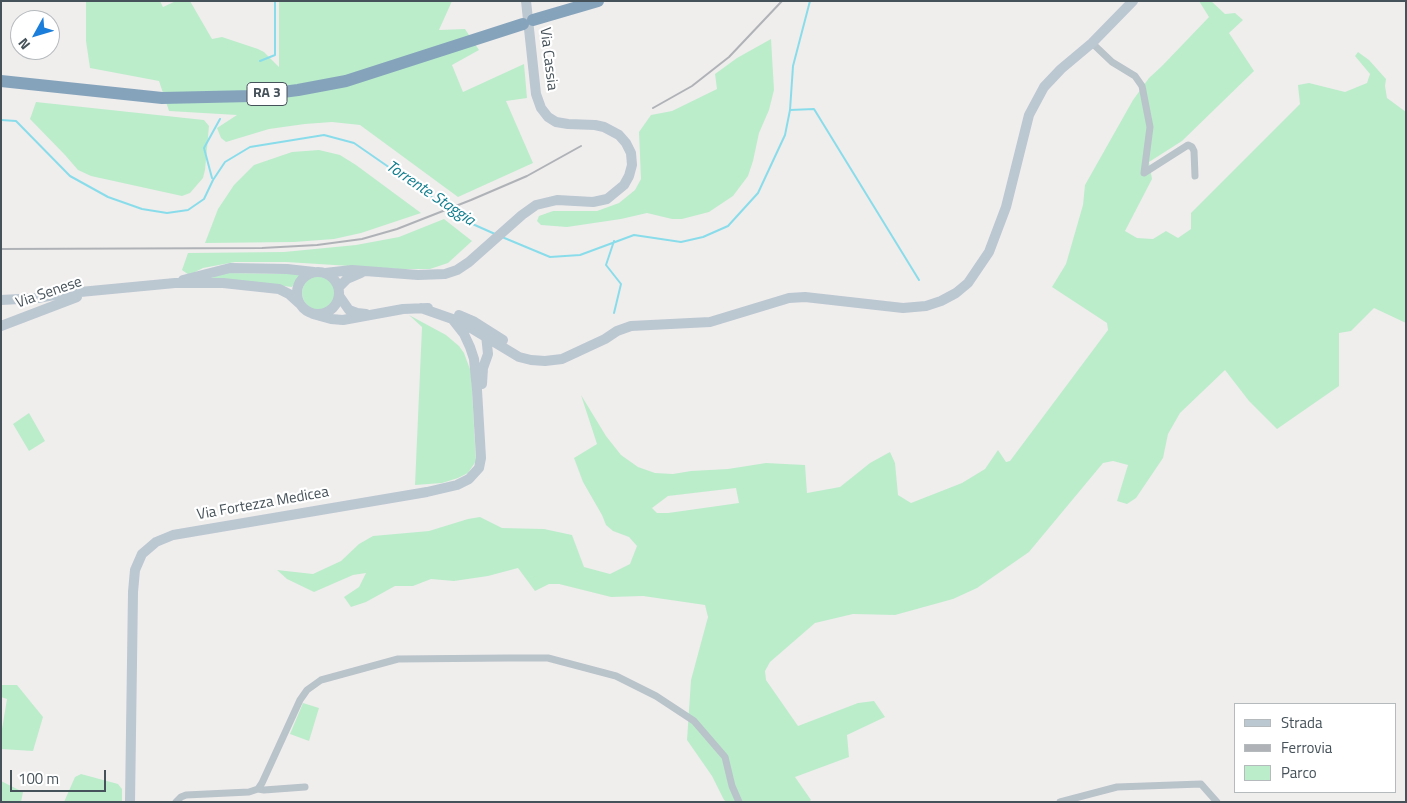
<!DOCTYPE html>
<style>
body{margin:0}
#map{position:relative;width:1407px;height:803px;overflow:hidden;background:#f0eded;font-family:"Titillium Web",sans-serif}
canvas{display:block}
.frame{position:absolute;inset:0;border:2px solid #46525a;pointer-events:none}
.legend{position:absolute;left:1234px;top:703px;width:162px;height:90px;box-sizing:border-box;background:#fff;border:1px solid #b5babd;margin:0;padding:6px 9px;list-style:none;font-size:15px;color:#46525a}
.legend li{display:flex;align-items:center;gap:10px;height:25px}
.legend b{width:25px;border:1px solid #b5babd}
.north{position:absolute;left:10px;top:10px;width:50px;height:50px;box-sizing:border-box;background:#fff;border:1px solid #b5babd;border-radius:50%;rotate:231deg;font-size:14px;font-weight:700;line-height:20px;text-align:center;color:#46525a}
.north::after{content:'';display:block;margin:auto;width:18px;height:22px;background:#1c7edb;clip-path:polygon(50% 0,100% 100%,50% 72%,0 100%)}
.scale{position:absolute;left:10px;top:770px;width:96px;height:22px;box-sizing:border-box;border:2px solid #46525a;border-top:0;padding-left:6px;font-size:15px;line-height:18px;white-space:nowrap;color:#46525a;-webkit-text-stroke:4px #fff;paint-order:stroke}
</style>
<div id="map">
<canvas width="1407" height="803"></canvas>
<div class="frame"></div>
<ul class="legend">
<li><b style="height:6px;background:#bbc7d1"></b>Strada</li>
<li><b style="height:6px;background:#afb3b7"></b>Ferrovia</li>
<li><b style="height:14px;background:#bbedcb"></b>Parco</li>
</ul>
<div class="north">N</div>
<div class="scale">100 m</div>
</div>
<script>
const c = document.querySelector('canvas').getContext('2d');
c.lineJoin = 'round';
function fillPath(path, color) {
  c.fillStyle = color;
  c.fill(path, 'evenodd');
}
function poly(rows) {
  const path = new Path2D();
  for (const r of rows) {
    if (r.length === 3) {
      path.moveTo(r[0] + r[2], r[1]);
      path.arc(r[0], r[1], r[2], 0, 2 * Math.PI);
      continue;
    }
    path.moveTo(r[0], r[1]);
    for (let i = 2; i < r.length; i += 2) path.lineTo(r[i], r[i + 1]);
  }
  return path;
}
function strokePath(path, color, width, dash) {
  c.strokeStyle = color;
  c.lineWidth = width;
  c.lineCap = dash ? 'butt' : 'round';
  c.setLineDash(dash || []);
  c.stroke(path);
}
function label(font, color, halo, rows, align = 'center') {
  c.font = font + ' "Titillium Web",sans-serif';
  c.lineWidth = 4.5;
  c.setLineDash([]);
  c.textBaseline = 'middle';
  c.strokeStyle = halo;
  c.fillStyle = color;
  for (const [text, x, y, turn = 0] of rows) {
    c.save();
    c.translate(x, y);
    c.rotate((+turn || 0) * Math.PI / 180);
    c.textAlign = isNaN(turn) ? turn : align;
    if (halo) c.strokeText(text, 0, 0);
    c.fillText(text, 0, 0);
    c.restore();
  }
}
const green = poly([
 [86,1,160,1,163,7,176,1,190,1,212,39,222,37,258,49,264,52,279,67,279,1,452,1,439,30,465,29,479,50,452,65,463,92,524,64,527,98,506,101,533,163,458,197,360,125,332,122,305,124,269,129,226,142,221,138,217,128,237,115,169,111,159,81,90,68,86,41],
 [1199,1,1211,1,1225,14,1235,13,1243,20,1229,33,1254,71,1182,141,1149,162,1152,179,1125,231,1137,238,1153,239,1166,231,1178,238,1191,229,1191,213,1300,104,1298,85,1309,83,1345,92,1367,83,1370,74,1355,56,1358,52,1369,60,1386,79,1385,86,1387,98,1406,112,1406,323,1374,308,1351,331,1339,333,1339,386,1277,429,1249,401,1225,370,1180,413,1168,434,1163,458,1136,498,1127,504,1117,501,1128,465,1113,461,1103,463,1029,552,977,588,953,599,895,615,853,614,815,623,770,662,765,671,766,680,798,726,858,703,874,701,885,717,847,735,849,757,795,777,811,800,809,802,727,802,724,800,712,776,687,740,691,680,708,617,705,605,643,596,611,597,559,584,549,584,535,591,518,568,488,576,454,581,431,579,413,586,395,586,366,602,351,607,344,597,359,587,366,573,353,575,314,592,287,579,277,570,313,574,341,561,359,544,373,536,429,531,468,519,480,517,502,528,544,529,572,535,584,567,610,574,630,564,637,546,629,537,613,531,606,525,602,515,583,482,574,458,597,444,581,395,606,436,621,455,638,467,655,473,673,474,691,471,728,469,766,463,805,465,807,493,840,487,870,463,890,452,895,463,898,495,911,503,962,483,985,469,998,450,1006,462,1010,461,1108,330,1107,323,1052,287,1066,264,1083,205,1085,185,1133,100,1149,78,1162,66,1209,17],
 [736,488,739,503,668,513,657,513,652,508,668,496],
 [771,39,774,90,769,110,759,133,753,161,748,176,733,196,709,212,682,219,672,219,647,213,621,219,567,227,541,225,537,221,539,216,553,211,597,211,619,203,635,190,641,179,639,132,651,115,672,111,717,89,715,74,737,58],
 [36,102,204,120,209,126,205,170,203,178,190,193,182,196,91,176,78,170,65,155,30,119],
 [319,150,340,155,356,165,421,213,361,233,334,239,294,242,205,243,218,209,234,185,254,165,292,152],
 [444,219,472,241,448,263,430,269,398,269,286,262,235,262,203,268,189,275,182,270,188,253,284,252,356,245,399,237],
 [226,273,300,274,300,275,292,287,206,277],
 [319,293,17],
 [409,315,446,335,459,346,464,353,471,372,476,461,468,473,458,478,442,483,415,485,422,327],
 [29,413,45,441,29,451,13,424],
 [1,685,17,685,43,717,33,751,1,749,1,735,7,699,1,697],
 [303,703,319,708,309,741,290,734],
 [81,774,118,784,122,789,122,802,64,802,75,777],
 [1,781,23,792,21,802,1,802]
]);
const stream = poly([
 [260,61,275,55,275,1],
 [790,110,814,109,919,280],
 [1,120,16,121,70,176,108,197,142,209,167,213,188,210,204,199,213,180,225,162,250,147,324,135,354,143,468,222,495,234],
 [212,178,204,148,220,119],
 [502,237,550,257,580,255,634,235,681,242,703,237,728,226,758,193,785,135,790,110,793,66,810,1],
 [614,313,621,284,606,265,614,241]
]);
const minor = poly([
 [1092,43,1112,62,1135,76,1142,86,1150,127,1144,173,1188,145,1192,147,1194,151,1195,176],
 [258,789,264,790,305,787],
 [176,802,181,797,186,795,249,792,258,789,262,783,300,700,307,690,321,680,398,659,508,658,548,658,616,676,656,696,694,721,725,757,732,786,739,802],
 [1060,802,1117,787,1201,784,1217,802]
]);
const secondary = poly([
 [318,293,21],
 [325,273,352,270,418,275,445,274,457,270,469,262,522,215,536,205,557,200,593,202,607,199,624,185,629,176,632,165,631,153,626,143,619,135,604,127,595,125,568,124,556,122,548,117,541,108,536,94,526,1],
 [183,280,230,268,287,269,314,272],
 [339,287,347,279,361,273],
 [340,297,349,310,357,313,366,314],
 [1,300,38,298,59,294,175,283,223,283,279,289,289,294,300,304],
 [421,308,461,322,519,357,531,360,545,361,562,359,605,339,617,331,631,326,710,322,789,298,805,297,903,308,926,306,941,301,956,293,968,283,989,252,1006,207,1029,115,1044,87,1061,69,1092,43,1133,1],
 [313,314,331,319,343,320,403,309,428,308],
 [459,315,473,321,503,340],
 [1,326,77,297],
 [482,384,483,368,488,354,486,335],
 [130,802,133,592,135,570,142,554,156,542,173,535,427,492,457,485,469,479,479,468,481,458,477,390,474,359,470,347,464,334,453,320]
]);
const motorway = poly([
 [533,20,598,1],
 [1,81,162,98,252,96,298,90,346,81,523,24]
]);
const rail = poly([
 [653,108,692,86,729,57,782,1],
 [1,249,262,248,317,245,362,239,397,229,471,200,527,176,581,146]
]);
const shields = [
 [267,94,40]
];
const shieldNames = [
 ["RA 3",267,94]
];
const streetNames = [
 ["Via Cassia",548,59,83],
 ["Via Senese",49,293,-19],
 ["Via Fortezza Medicea",263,504,-10]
];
const waterNames = [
 ["Torrente Staggia",430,194,34]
];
fillPath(green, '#bbedcb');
strokePath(stream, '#89ddea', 2);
strokePath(minor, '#b9c3ca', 7);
strokePath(secondary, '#bbc7d1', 10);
strokePath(motorway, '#85a4bc', 12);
strokePath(rail, '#afb3b7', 2);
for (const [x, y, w] of shields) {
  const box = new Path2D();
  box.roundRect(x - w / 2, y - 11.5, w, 23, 4);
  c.fillStyle = '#fff';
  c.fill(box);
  strokePath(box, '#46525a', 1);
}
label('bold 14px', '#46525a', null, shieldNames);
label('15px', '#46525a', '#fff', streetNames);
label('italic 16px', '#0f7d8e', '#fff', waterNames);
</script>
